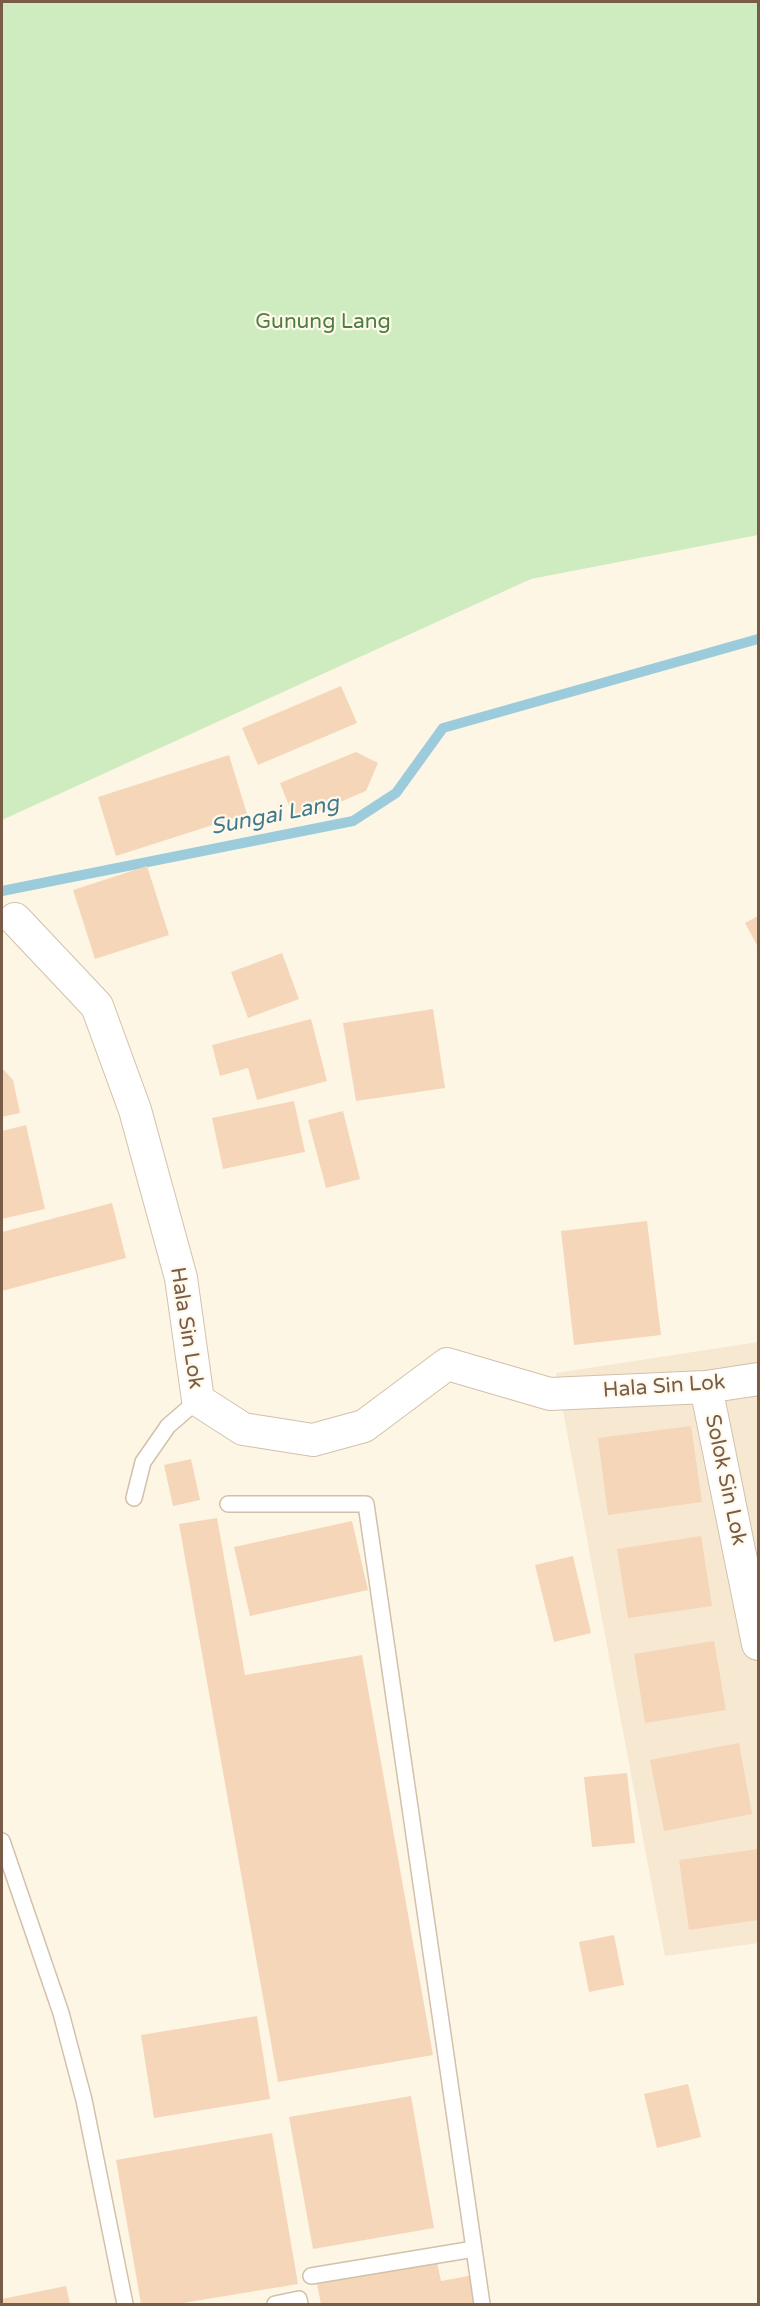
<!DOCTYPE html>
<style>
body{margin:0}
#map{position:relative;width:760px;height:2306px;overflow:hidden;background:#fef6e4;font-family:"Varela Round",sans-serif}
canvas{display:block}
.frame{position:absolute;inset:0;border:3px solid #785c47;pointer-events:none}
</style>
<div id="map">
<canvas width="760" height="2306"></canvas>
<div class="frame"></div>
</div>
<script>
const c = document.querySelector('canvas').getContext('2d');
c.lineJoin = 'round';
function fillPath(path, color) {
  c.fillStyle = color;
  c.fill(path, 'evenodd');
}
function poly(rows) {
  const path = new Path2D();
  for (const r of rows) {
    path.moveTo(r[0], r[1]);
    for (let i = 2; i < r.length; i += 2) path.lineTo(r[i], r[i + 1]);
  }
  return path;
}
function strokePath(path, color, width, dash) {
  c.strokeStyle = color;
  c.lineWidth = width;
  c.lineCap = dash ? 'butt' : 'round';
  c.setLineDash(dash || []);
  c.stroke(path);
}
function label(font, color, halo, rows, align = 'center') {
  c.font = font + ' "Varela Round",sans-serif';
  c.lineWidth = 4.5;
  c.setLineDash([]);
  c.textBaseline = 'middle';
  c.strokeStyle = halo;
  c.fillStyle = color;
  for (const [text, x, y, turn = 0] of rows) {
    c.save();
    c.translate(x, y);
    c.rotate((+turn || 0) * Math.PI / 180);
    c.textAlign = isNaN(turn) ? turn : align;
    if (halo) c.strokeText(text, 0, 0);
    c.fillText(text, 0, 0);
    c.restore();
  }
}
const residential = poly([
 [758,1342,758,1943,665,1956,556,1373]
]);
const green = poly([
 [2,2,758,2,758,535,531,579,2,820]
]);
const stream = poly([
 [2,891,353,821,396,793,443,728,758,639]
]);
const building = poly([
 [341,686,357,723,258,765,242,728],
 [356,752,378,763,366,791,295,821,280,783],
 [229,755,247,814,116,856,98,797],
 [147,866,169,935,95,959,73,890],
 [758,916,758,947,745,923],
 [282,953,299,999,248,1018,231,972],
 [433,1009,445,1088,356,1101,343,1023],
 [311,1019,327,1081,257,1100,248,1068,220,1076,212,1045],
 [2,1068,13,1080,20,1113,2,1117],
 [294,1101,305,1152,223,1169,212,1118],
 [343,1111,360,1179,326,1188,308,1120],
 [26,1125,45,1209,2,1219,2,1131],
 [112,1203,126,1258,2,1291,2,1232],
 [647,1221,661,1335,574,1345,561,1231],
 [691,1426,702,1502,608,1515,598,1438],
 [191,1459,200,1500,173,1506,164,1465],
 [217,1518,245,1675,362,1655,433,2055,278,2082,179,1524],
 [352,1521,368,1590,250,1616,234,1547],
 [701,1536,712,1606,628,1618,617,1549],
 [573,1556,591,1633,554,1642,535,1565],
 [714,1641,726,1710,645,1723,634,1654],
 [739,1743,752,1814,664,1831,650,1760],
 [627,1773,635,1843,592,1847,584,1777],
 [758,1849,758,1920,689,1930,679,1860],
 [614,1935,624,1985,589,1992,579,1942],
 [257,2016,270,2099,154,2118,141,2035],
 [688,2084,701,2137,657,2148,644,2094],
 [411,2096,434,2228,313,2249,289,2117],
 [272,2133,298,2284,177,2304,141,2304,116,2160],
 [437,2262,441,2281,473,2275,478,2304,321,2304,317,2284],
 [66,2286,70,2304,2,2304,2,2299]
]);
const service = poly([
 [134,1498,143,1462,168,1426,198,1400],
 [228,1504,366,1504,482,2304],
 [2,1841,61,2013,84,2100,125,2304],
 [311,2276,474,2249],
 [275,2304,299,2299,300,2304]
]);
const minor = poly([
 [15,919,97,1006,135,1110,181,1278,198,1400,243,1429,313,1440,364,1426,447,1364,550,1394,706,1387,758,1379],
 [706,1387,758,1644]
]);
const parkNames = [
 ["Gunung Lang",323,322]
];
const streetNames = [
 ["Hala Sin Lok",186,1328,81],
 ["Hala Sin Lok",664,1387,-4],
 ["Solok Sin Lok",725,1480,78]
];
const waterNames = [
 ["Sungai Lang",275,816,-11]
];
fillPath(residential, '#f6e8d1');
fillPath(green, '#cfecc1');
strokePath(stream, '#9cccdb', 10);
fillPath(building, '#f5d6b9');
strokePath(service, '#d2c0ab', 18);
strokePath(minor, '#d2c0ab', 34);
strokePath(service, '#fff', 15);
strokePath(minor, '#fff', 32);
label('21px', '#4c7f3f', '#fff9eb', parkNames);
label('21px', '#785c47', '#fff9eb', streetNames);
label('italic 22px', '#407a8d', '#fff9eb', waterNames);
</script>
